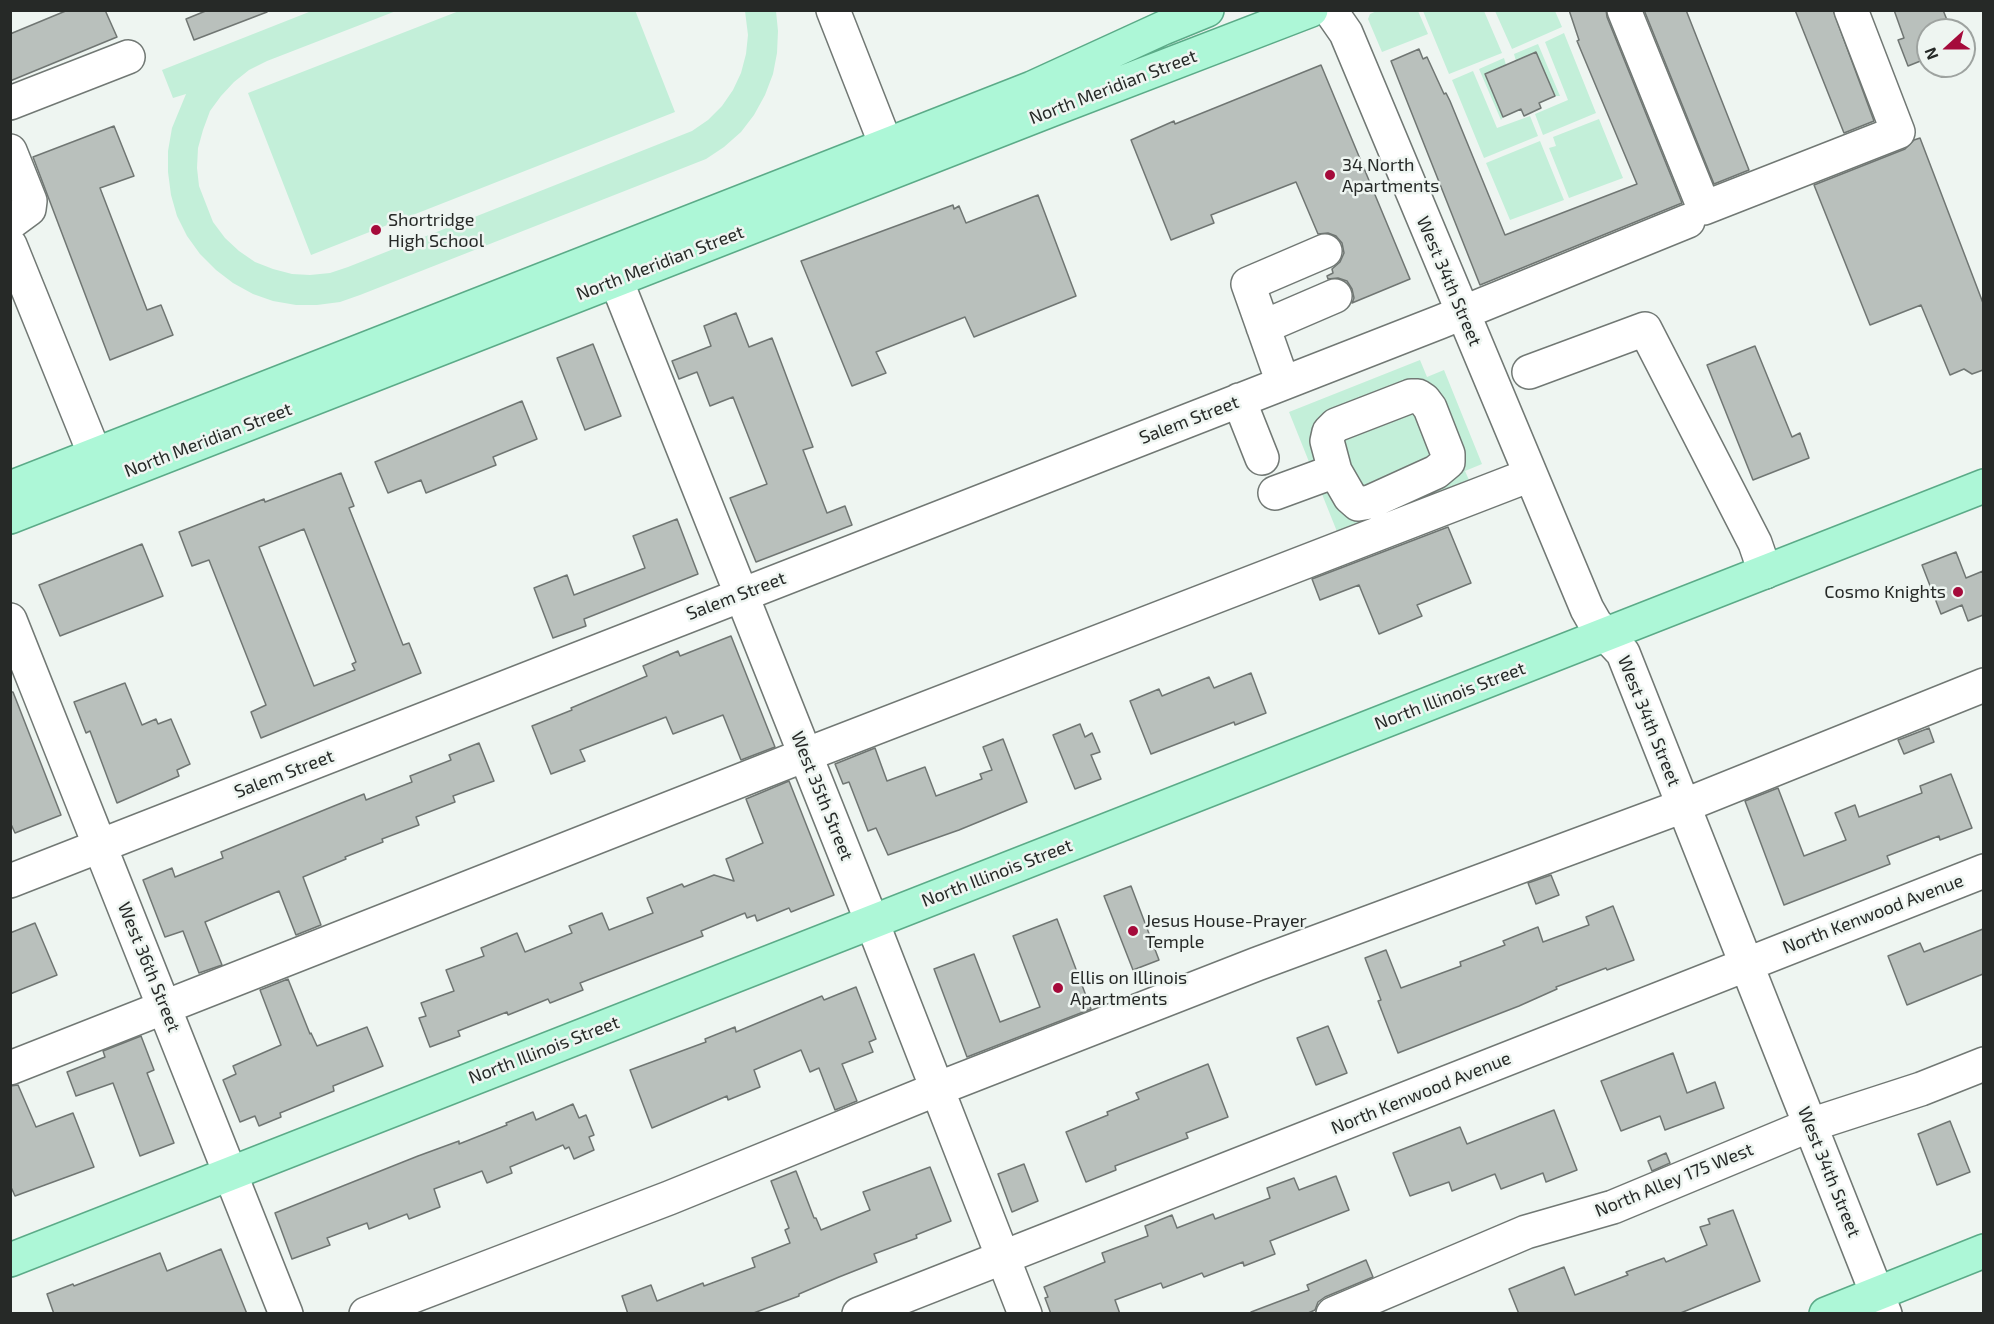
<!DOCTYPE html>
<style>
body{margin:0}
#map{position:relative;width:1994px;height:1324px;overflow:hidden;background:#eef5f1;font-family:"Exo 2",sans-serif}
canvas{display:block}
.frame{position:absolute;inset:0;border:12px solid #262927;pointer-events:none}
.north{position:absolute;left:1916px;top:18px;width:60px;height:60px;box-sizing:border-box;background:#eef5f1;border:2px solid #9ea3a0;border-radius:50%;rotate:249deg;font-size:16px;font-weight:700;line-height:24px;text-align:center;color:#262927}
.north::after{content:'';display:block;margin:auto;width:21px;height:27px;background:#a50b3b;clip-path:polygon(50% 0,100% 100%,50% 72%,0 100%)}
</style>
<div id="map">
<canvas width="1994" height="1324"></canvas>
<div class="frame"></div>
<div class="north">N</div>
</div>
<script>
const c = document.querySelector('canvas').getContext('2d');
c.lineJoin = 'round';
function fillPath(path, color) {
  c.fillStyle = color;
  c.fill(path, 'evenodd');
}
function poly(rows) {
  const path = new Path2D();
  for (const r of rows) {
    path.moveTo(r[0], r[1]);
    for (let i = 2; i < r.length; i += 2) path.lineTo(r[i], r[i + 1]);
  }
  return path;
}
function strokePath(path, color, width, dash) {
  c.strokeStyle = color;
  c.lineWidth = width;
  c.lineCap = dash ? 'butt' : 'round';
  c.setLineDash(dash || []);
  c.stroke(path);
}
function label(font, color, halo, rows, align = 'center') {
  c.font = font + ' "Exo 2",sans-serif';
  c.lineWidth = 5;
  c.setLineDash([]);
  c.textBaseline = 'middle';
  c.strokeStyle = halo;
  c.fillStyle = color;
  for (const [text, x, y, turn = 0] of rows) {
    c.save();
    c.translate(x, y);
    c.rotate((+turn || 0) * Math.PI / 180);
    c.textAlign = isNaN(turn) ? turn : align;
    if (halo) c.strokeText(text, 0, 0);
    c.fillText(text, 0, 0);
    c.restore();
  }
}
const green = poly([
 [314,10,396,11,267,61,249,70,234,82,221,96,210,111,203,130,198,148,197,168,199,186,213,222,225,238,239,251,255,262,273,269,292,274,310,275,330,273,348,267,692,131,708,120,722,106,733,90,741,73,746,54,748,35,745,11,776,11,778,31,777,53,773,74,765,95,754,115,741,132,724,147,706,159,360,295,340,302,317,305,296,305,273,301,253,294,233,283,216,270,200,254,187,236,177,216,171,195,168,172,168,151,172,128,186,94,173,98,162,70],
 [635,10,675,112,311,255,248,93,459,11],
 [1379,10,1418,11,1428,34,1382,52,1368,19,1370,14],
 [1423,11,1484,11,1502,53,1449,74],
 [1495,11,1555,11,1562,27,1512,49],
 [1564,33,1596,113,1543,135,1535,114,1568,100,1545,42],
 [1538,44,1560,96,1555,96,1516,61,1514,54],
 [1504,58,1506,65,1485,74,1503,117,1501,120,1479,69],
 [1473,71,1497,128,1530,116,1538,136,1484,158,1452,80],
 [1599,119,1623,178,1569,198,1549,148,1556,146,1553,137],
 [1540,141,1564,200,1510,220,1486,163],
 [1420,360,1427,377,1444,370,1482,464,1465,471,1472,487,1340,539,1289,412]
]);
const building = poly([
 [68,10,105,10,117,37,10,81,10,34,68,10],
 [208,10,267,10,267,12,194,40,186,19,208,10],
 [1569,10,1606,10,1607,17,1682,203,1480,285,1391,61,1419,49,1423,59,1427,57,1444,94,1446,93,1450,101,1505,235,1637,184,1577,41,1579,40,1569,10],
 [1644,10,1686,10,1749,170,1714,184,1644,10],
 [1795,10,1833,10,1874,121,1844,133,1795,10],
 [1894,10,1943,10,1951,30,1928,30,1928,58,1908,66,1898,40,1904,38,1894,10],
 [1536,52,1555,96,1539,103,1541,108,1524,116,1521,109,1503,117,1485,74,1536,52],
 [1321,65,1410,279,1352,303,1354,298,1352,289,1347,281,1338,278,1328,279,1327,276,1333,273,1332,269,1340,262,1344,253,1342,243,1336,236,1328,233,1318,234,1296,182,1211,215,1214,223,1171,240,1131,140,1174,121,1175,124,1321,65],
 [114,126,134,176,100,188,147,310,161,305,173,335,110,360,33,157,114,126],
 [1920,138,1983,303,1983,370,1972,374,1964,369,1950,375,1921,305,1870,325,1814,185,1905,149,1914,140,1920,138],
 [1038,195,1076,296,974,337,965,317,876,352,886,373,852,386,801,261,953,205,954,209,959,206,966,223,1038,195],
 [736,313,749,347,772,338,813,447,803,450,827,513,845,506,852,525,756,562,730,498,767,484,733,397,710,406,697,372,679,379,672,361,711,346,704,326,736,313],
 [593,344,621,416,585,430,557,358,593,344],
 [1755,346,1792,437,1800,433,1809,458,1753,480,1707,365,1755,346],
 [522,401,537,439,493,457,496,465,426,493,421,480,388,493,375,462,522,401],
 [341,473,354,506,349,508,403,645,409,643,421,673,261,738,251,712,266,705,209,560,192,566,179,532,264,499,265,502,341,473],
 [304,529,356,662,352,664,355,670,314,686,259,547,304,529],
 [677,519,698,574,584,619,586,626,553,638,534,588,567,575,574,595,645,568,633,536,677,519],
 [1448,527,1471,583,1417,605,1422,616,1379,634,1359,585,1320,600,1312,579,1448,527],
 [142,544,163,596,60,636,39,585,142,544],
 [1956,552,1966,578,1983,571,1983,615,1968,621,1962,605,1941,614,1922,565,1956,552],
 [731,636,775,747,741,760,723,715,673,734,666,717,580,750,585,761,551,774,532,726,572,710,571,708,647,676,643,666,678,651,680,656,731,636],
 [1251,673,1266,713,1235,725,1234,722,1151,754,1130,701,1159,689,1162,696,1209,677,1214,688,1251,673],
 [125,683,142,725,156,719,158,724,171,719,190,764,177,770,179,776,117,803,90,731,86,733,74,702,125,683],
 [10,692,13,692,61,815,15,833,10,822,10,692],
 [1080,724,1085,737,1092,733,1100,752,1091,755,1101,779,1075,789,1053,735,1080,724],
 [1929,728,1934,742,1904,754,1898,740,1929,728],
 [1003,739,1027,802,959,830,888,855,876,828,868,831,849,782,843,784,835,764,875,748,887,781,925,767,936,796,982,779,980,774,992,770,983,747,1003,739],
 [479,743,494,781,453,796,455,802,416,817,419,825,382,839,383,842,345,857,346,859,303,877,321,925,296,935,279,891,205,922,222,965,199,973,183,931,165,937,143,880,172,868,175,877,223,858,221,852,334,806,364,794,366,800,412,782,410,776,451,760,449,755,479,743],
 [1951,774,1972,828,1940,840,1939,836,1887,856,1890,864,1784,905,1745,801,1778,788,1804,856,1846,840,1835,813,1855,805,1859,817,1922,793,1920,786,1951,774],
 [789,781,834,895,791,912,789,908,757,921,755,915,747,918,745,913,701,931,703,936,580,983,583,990,550,1003,548,999,508,1015,507,1012,458,1031,460,1036,430,1047,419,1018,426,1016,421,1003,454,991,446,970,484,956,481,948,517,933,525,952,572,933,569,926,602,913,609,930,653,913,647,898,682,884,684,887,714,875,734,881,726,859,763,843,746,799,789,781],
 [1551,875,1559,895,1536,904,1528,883,1551,875],
 [1131,886,1159,960,1133,970,1104,896,1131,886],
 [1613,906,1634,960,1607,970,1606,968,1556,987,1557,989,1519,1006,1398,1053,1378,1001,1381,1000,1365,958,1386,950,1401,988,1461,966,1460,962,1505,945,1503,941,1538,927,1543,942,1589,925,1586,917,1613,906],
 [1057,919,1091,1009,967,1057,934,969,974,954,1000,1022,1040,1007,1013,936,1057,919],
 [35,923,57,975,10,994,10,933,35,923],
 [1983,929,1983,974,1907,1005,1888,956,1920,943,1924,952,1983,929],
 [288,979,310,1034,311,1033,317,1046,367,1027,383,1066,333,1086,334,1091,280,1113,281,1117,259,1126,255,1116,240,1122,223,1080,236,1074,233,1066,281,1045,260,990,288,979],
 [856,987,876,1039,869,1042,873,1052,842,1064,857,1101,835,1110,819,1068,810,1072,801,1050,754,1070,760,1087,728,1100,727,1096,652,1128,630,1070,706,1042,705,1039,735,1027,736,1032,822,996,824,1000,856,987],
 [1328,1026,1347,1073,1316,1085,1297,1038,1328,1026],
 [141,1036,154,1070,147,1073,174,1143,140,1156,113,1083,76,1096,67,1072,105,1057,103,1051,141,1036],
 [1673,1053,1687,1093,1715,1082,1724,1108,1665,1130,1660,1116,1621,1131,1601,1081,1673,1053],
 [1208,1064,1228,1117,1186,1133,1188,1138,1115,1166,1116,1170,1086,1182,1066,1132,1108,1115,1107,1112,1139,1099,1136,1093,1208,1064],
 [18,1085,36,1127,73,1113,94,1167,15,1196,10,1185,10,1086,18,1085],
 [573,1104,579,1118,586,1115,594,1135,589,1137,594,1150,574,1159,569,1147,565,1149,563,1145,510,1167,512,1173,487,1183,482,1171,434,1189,440,1207,409,1219,407,1214,369,1229,367,1223,327,1238,330,1245,292,1259,275,1213,418,1156,459,1141,459,1144,507,1125,506,1123,533,1112,536,1120,573,1104],
 [1554,1110,1577,1170,1546,1182,1543,1173,1501,1189,1495,1174,1452,1191,1449,1182,1410,1196,1393,1153,1460,1127,1467,1144,1554,1110],
 [1950,1121,1970,1172,1937,1185,1918,1134,1950,1121],
 [1666,1153,1670,1163,1652,1171,1648,1161,1666,1153],
 [1024,1164,1038,1201,1012,1212,998,1174,1024,1164],
 [930,1167,951,1221,916,1235,917,1238,874,1254,877,1262,839,1277,799,1294,799,1296,751,1314,628,1314,622,1296,651,1285,657,1301,703,1283,704,1286,755,1267,752,1258,790,1243,785,1230,789,1228,771,1181,796,1171,814,1218,816,1218,821,1230,870,1210,863,1192,930,1167],
 [1336,1176,1349,1210,1270,1241,1275,1254,1244,1266,1243,1262,1204,1277,1202,1273,1163,1288,1161,1283,1115,1300,1120,1314,1051,1314,1045,1298,1048,1297,1044,1287,1105,1262,1102,1253,1148,1236,1145,1226,1172,1215,1177,1228,1213,1214,1215,1219,1270,1198,1267,1188,1294,1178,1299,1190,1336,1176],
 [1733,1210,1760,1281,1678,1314,1519,1314,1509,1289,1564,1267,1575,1295,1628,1275,1626,1272,1664,1258,1666,1262,1707,1245,1700,1227,1710,1224,1708,1219,1733,1210],
 [221,1249,247,1314,54,1314,47,1294,73,1284,74,1286,160,1253,167,1271,221,1249],
 [1366,1260,1373,1277,1325,1297,1318,1302,1315,1310,1306,1314,1252,1314,1251,1312,1309,1290,1307,1285,1366,1260]
]);
const minor = poly([
 [833,10,886,145],
 [1330,10,1346,33,1587,609,1595,623,1623,653,1885,1314],
 [1624,10,1704,208,1898,132,1851,10],
 [10,103,128,57],
 [10,151,30,201,29,209,10,223],
 [10,245,95,455],
 [616,280,872,922,1025,1314],
 [1263,327,1335,296],
 [1529,372,1645,329,1755,543,1765,572],
 [1283,383,1248,284,1325,251],
 [1411,396,1418,396,1424,400,1430,408,1448,454,1448,462,1436,472,1370,502,1358,504,1350,497,1335,471,1327,441,1329,432,1336,425,1411,396],
 [1239,400,1262,458],
 [1275,493,1335,471],
 [10,620,286,1314],
 [10,881,1440,322,1688,221],
 [10,1068,805,755,1530,475],
 [366,1314,669,1198,937,1089,1257,964,1683,806,1984,685],
 [859,1314,1984,871],
 [1333,1314,1526,1232,1613,1207,1810,1125,1921,1089,1984,1064]
]);
const major = poly([
 [10,488,1032,88,1163,28,1207,10],
 [10,517,1051,110,1311,10],
 [10,1260,1984,486],
 [1826,1314,1984,1251]
]);
const markers = [
 [1330,175,6,"#a50b3b"],
 [376,230,6,"#a50b3b"],
 [1958,592,6,"#a50b3b"],
 [1133,931,6,"#a50b3b"],
 [1058,988,6,"#a50b3b"]
];
const streetNames = [
 ["North Meridian Street",1113,87,-21],
 ["North Meridian Street",660,263,-21],
 ["West 34th Street",1449,281,67],
 ["Salem Street",1189,420,-21],
 ["North Meridian Street",208,440,-21],
 ["Salem Street",736,596,-21],
 ["North Illinois Street",1450,696,-21],
 ["West 34th Street",1649,721,68],
 ["Salem Street",284,774,-21],
 ["West 35th Street",822,796,68],
 ["North Illinois Street",997,873,-21],
 ["North Kenwood Avenue",1873,914,-21],
 ["West 36th Street",149,967,68],
 ["North Illinois Street",544,1050,-21],
 ["North Kenwood Avenue",1421,1093,-22],
 ["West 34th Street",1829,1172,68],
 ["North Alley 175 West",1674,1180,-22]
];
const poiNames = [
 ["34 North",1342,165],
 ["Apartments",1342,186],
 ["Shortridge",388,220],
 ["High School",388,241],
 ["Cosmo Knights",1946,592,"right"],
 ["Jesus House-Prayer",1145,921],
 ["Temple",1145,942],
 ["Ellis on Illinois",1070,978],
 ["Apartments",1070,999]
];
fillPath(green, '#c3efd9');
fillPath(building, '#b9c0bc');
strokePath(building, '#707673', 1.5);
strokePath(minor, '#717874', 36);
strokePath(major, '#5bab88', 36);
strokePath(minor, '#fff', 33);
strokePath(major, '#adf7d7', 33);
for (const [x, y, r, color] of markers) {
  const dot = new Path2D();
  dot.arc(x, y, r, 0, 2 * Math.PI);
  c.fillStyle = color;
  c.fill(dot);
  strokePath(dot, '#eef5f1', 2);
}
label('18px', '#262927', '#eef5f1', streetNames);
label('18px', '#262927', '#eef5f1', poiNames, 'left');
</script>
